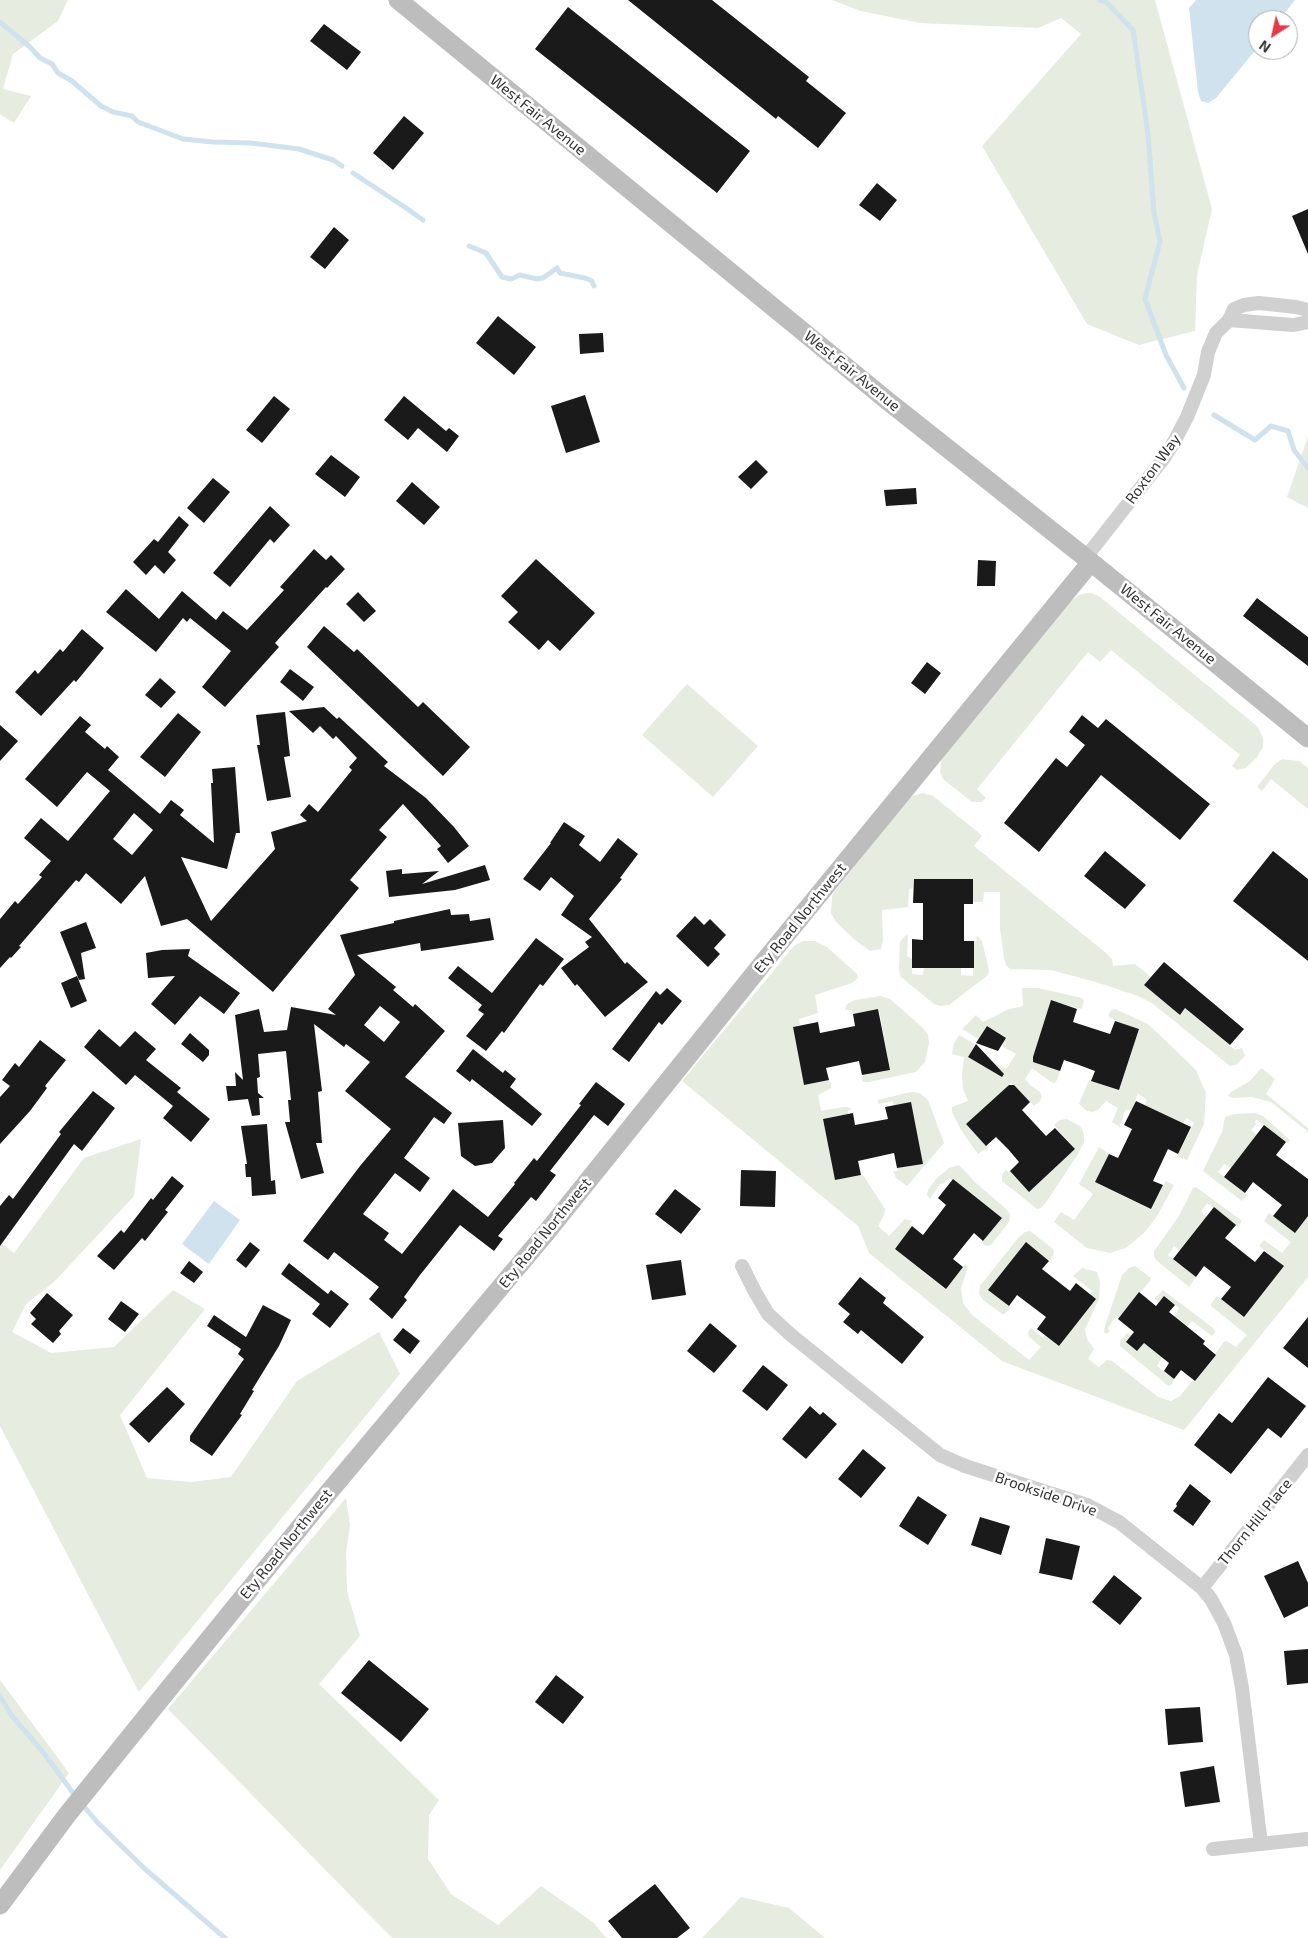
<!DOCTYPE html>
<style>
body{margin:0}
#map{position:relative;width:1308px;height:1938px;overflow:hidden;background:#fff;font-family:"Exo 2",sans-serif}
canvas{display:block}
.north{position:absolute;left:1248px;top:10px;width:50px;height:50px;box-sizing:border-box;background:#fff;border:1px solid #adadad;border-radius:50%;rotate:215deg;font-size:14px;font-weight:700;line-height:20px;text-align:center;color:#333}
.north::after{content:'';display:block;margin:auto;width:18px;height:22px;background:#e63946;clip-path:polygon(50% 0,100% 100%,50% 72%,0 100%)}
</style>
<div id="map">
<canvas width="1308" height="1938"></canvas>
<div class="north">N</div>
</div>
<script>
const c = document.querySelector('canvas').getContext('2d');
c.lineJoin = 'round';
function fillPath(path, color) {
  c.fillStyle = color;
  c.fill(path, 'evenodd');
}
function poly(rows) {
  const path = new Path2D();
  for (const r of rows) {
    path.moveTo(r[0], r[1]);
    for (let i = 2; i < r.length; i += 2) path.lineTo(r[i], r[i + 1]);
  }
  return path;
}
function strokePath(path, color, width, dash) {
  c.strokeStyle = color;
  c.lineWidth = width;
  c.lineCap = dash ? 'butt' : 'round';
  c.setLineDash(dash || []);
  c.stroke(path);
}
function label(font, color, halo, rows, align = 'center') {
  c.font = font + ' "Exo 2",sans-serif';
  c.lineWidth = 5;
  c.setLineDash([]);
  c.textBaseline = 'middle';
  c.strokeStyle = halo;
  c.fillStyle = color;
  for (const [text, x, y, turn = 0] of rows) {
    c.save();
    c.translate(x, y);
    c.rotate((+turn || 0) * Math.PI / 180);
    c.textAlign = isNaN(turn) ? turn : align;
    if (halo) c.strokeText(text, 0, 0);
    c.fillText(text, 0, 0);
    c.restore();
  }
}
const green = poly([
 [0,0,68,0,58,21,13,54,3,89,31,96,14,123,0,114],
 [832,0,1155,0,1212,209,1197,275,1195,331,1139,345,1087,324,982,146,1081,34,1061,18,1038,28,920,23,861,11],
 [1308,436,1308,508,1287,497],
 [1091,593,1100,597,1258,727,1263,738,1263,747,1257,757,1246,768,1237,770,1232,766,1240,755,1111,650,1100,662,1088,652,977,789,986,798,981,802,972,802,943,779,940,772,941,762,945,753,1068,603,1081,594],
 [687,684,758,746,713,797,642,735],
 [1282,759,1299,761,1308,768,1308,809,1271,779,1262,791,1257,787,1274,765],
 [923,793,933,796,979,833,982,836,974,846,1106,953,1112,959,1113,966,1135,964,1151,977,1144,985,1180,1014,1185,1008,1235,1050,1242,1048,1245,1056,1236,1065,1230,1066,1152,1003,1138,996,1096,982,1051,970,1010,969,1006,965,1004,958,1000,929,1000,892,984,892,983,902,973,902,973,879,914,879,913,888,909,889,908,907,882,910,883,941,881,949,870,951,855,940,836,922,831,913,832,895,903,805,912,796],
 [908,935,907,956,912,959,912,974,923,975,924,968,961,968,961,975,973,976,974,941,977,941,976,935,982,941,989,970,987,976,949,1005,941,1006,934,1004,901,977,899,969,900,942,905,936],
 [803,941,815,941,827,947,857,974,858,978,852,983,815,995,818,1013,799,1019,800,1025,793,1027,804,1085,829,1080,831,1083,831,1088,818,1095,821,1111,843,1107,848,1107,852,1109,848,1111,848,1114,823,1119,835,1180,863,1175,885,1209,884,1215,878,1226,889,1236,905,1219,912,1221,909,1224,912,1226,895,1249,945,1289,965,1264,968,1267,961,1288,963,1303,972,1315,1029,1360,1041,1347,1029,1337,1028,1332,1031,1328,1043,1338,1044,1335,1059,1346,1096,1299,1090,1295,1092,1291,1073,1276,1082,1268,1097,1272,1100,1282,1099,1299,1085,1329,1087,1339,1094,1349,1088,1359,1099,1367,1107,1360,1112,1361,1158,1397,1171,1401,1180,1396,1193,1380,1195,1381,1224,1342,1227,1341,1236,1347,1247,1335,1211,1306,1211,1304,1217,1296,1244,1316,1283,1266,1259,1246,1264,1240,1282,1253,1291,1242,1264,1221,1269,1213,1295,1232,1308,1216,1308,1277,1184,1430,1002,1361,869,1253,858,1226,682,1081,794,946],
 [1022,988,1038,988,1082,998,1084,1001,1082,1009,1051,1001,1032,1061,1060,1071,1057,1080,1054,1083,1051,1082,1032,1068,1025,1079,1030,1085,1040,1092,1042,1096,1040,1101,1034,1106,1011,1083,966,1124,988,1147,978,1154,961,1130,952,1112,952,1107,968,1101,963,1089,962,1075,964,1057,952,1054,953,1046,959,1035,975,1044,968,1057,987,1068,991,1061,1006,1069,1016,1054,1002,1046,1006,1038,987,1026,979,1039,962,1029,976,1015,983,1022,1007,1010,1023,1006],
 [880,996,890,999,923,1028,928,1035,929,1043,925,1062,916,1072,869,1082,863,1082,861,1078,864,1075,890,1070,879,1009,853,1014,851,1010,845,1010,847,1004,855,1000],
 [1115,1009,1148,1024,1196,1070,1206,1093,1204,1124,1187,1160,1179,1157,1178,1154,1194,1123,1187,1118,1183,1124,1145,1105,1147,1100,1138,1093,1132,1109,1125,1110,1120,1127,1112,1122,1118,1108,1106,1101,1098,1110,1093,1112,1087,1111,1079,1104,1089,1080,1119,1090,1139,1029,1115,1021,1108,1016,1111,1010],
 [1261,1068,1275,1079,1266,1094,1308,1128,1308,1132,1271,1102,1252,1097,1233,1098,1228,1096,1231,1092,1250,1081],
 [911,1092,920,1093,928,1100,944,1143,907,1186,896,1178,893,1171,898,1171,897,1168,923,1164,894,1106,893,1101,878,1104,878,1100],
 [1255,1113,1263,1116,1290,1140,1288,1143,1286,1142,1257,1120,1255,1121,1256,1124,1251,1130,1257,1135,1231,1168,1224,1164,1218,1172,1247,1195,1242,1201,1203,1171,1222,1132,1225,1117,1234,1114],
 [1067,1119,1081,1127,1084,1134,1084,1142,1078,1154,1047,1201,1041,1208,1037,1209,1002,1181,1002,1174,1006,1170,1008,1172,1010,1171,1029,1192,1075,1149,1054,1125,1060,1120],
 [141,1139,134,1196,54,1282,26,1304,12,1332,51,1353,114,1347,173,1290,205,1309,120,1415,147,1478,191,1482,231,1477,297,1381,379,1332,400,1374,139,1692,0,1426,0,1242,14,1253,84,1158],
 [1099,1147,1109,1154,1096,1183,1151,1209,1166,1181,1174,1185,1157,1216,1145,1232,1126,1248,1110,1253,1087,1248,1054,1222,1061,1212,1074,1220,1093,1194,1079,1184],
 [959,1165,976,1183,1005,1208,1010,1214,1009,1222,991,1245,987,1246,983,1244,983,1241,1002,1218,949,1178,944,1183,940,1184,930,1199,927,1195,928,1190,936,1179,949,1168],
 [1196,1187,1242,1221,1238,1227,1207,1203,1201,1212,1207,1217,1180,1251,1174,1246,1168,1255,1196,1277,1189,1287,1156,1260,1154,1256,1154,1251,1179,1216,1193,1188],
 [1030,1231,1052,1248,1054,1251,1053,1256,1049,1261,1025,1243,989,1290,1011,1308,1004,1314,1002,1314,983,1300,979,1294,980,1286,1018,1238,1025,1232],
 [1135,1266,1151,1278,1150,1281,1119,1317,1115,1317,1108,1328,1110,1331,1106,1334,1104,1332,1105,1326,1122,1275,1129,1268],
 [1163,1290,1213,1328,1215,1332,1212,1336,1192,1321,1187,1327,1174,1317,1179,1308,1164,1296,1159,1302,1154,1299],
 [1127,1333,1131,1336,1137,1351,1144,1343,1162,1357,1157,1366,1174,1379,1172,1384,1169,1386,1166,1384,1120,1346,1120,1341],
 [346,1498,350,1525,346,1553,347,1591,360,1636,319,1684,439,1800,429,1815,428,1859,451,1894,498,1925,541,1886,594,1923,606,1938,392,1938,168,1709],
 [0,1680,69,1773,0,1870],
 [741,1897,789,1908,825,1938,702,1938]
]);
const water = poly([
 [1196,0,1295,0,1279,20,1258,20,1258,47,1216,98,1208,103,1201,101,1198,92,1189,8],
 [214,1201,240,1220,209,1264,182,1244]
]);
const stream = poly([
 [1100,0,1106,2,1133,30,1148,134,1154,213,1160,241,1145,299,1166,355,1184,388],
 [0,22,30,47,40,58,52,64,58,73,72,81,101,106,113,112,132,116,138,122,183,139,213,142,251,143,299,149,333,160,342,166],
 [353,173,406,208,423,220],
 [469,246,486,253,502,277,511,279,520,275,537,279,543,278,557,268,560,273,585,278,592,281,594,286],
 [1214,415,1255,440,1271,426,1288,431,1294,450,1308,468],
 [0,1696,12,1716,43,1752,76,1797],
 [82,1804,97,1822,145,1869,225,1938]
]);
const building = poly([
 [628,0,712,0,809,77,806,81,846,113,818,148,778,116,776,119],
 [568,7,750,151,717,193,535,49],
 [324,24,361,52,347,70,310,41],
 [404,116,424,133,393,170,373,153],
 [877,183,897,200,880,221,859,205],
 [1308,209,1308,254,1292,216],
 [334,227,349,240,325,269,310,257],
 [498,316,536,347,514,375,476,343],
 [603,333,604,352,580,354,579,334],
 [585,395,600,442,566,453,551,406],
 [274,396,290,409,262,443,246,430],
 [404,396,446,431,449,428,459,436,447,452,418,428,408,440,384,420],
 [331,455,360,477,345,497,315,474],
 [756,460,768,472,751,489,738,477],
 [213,478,230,492,204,523,187,508],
 [412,482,440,507,424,525,396,501],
 [916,488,917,504,886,506,884,490],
 [270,506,290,525,274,543,270,539,230,587,213,573],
 [179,516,189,525,168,552,176,560,164,574,155,565,146,575,133,562,154,539,158,542],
 [314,549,326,560,331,555,345,569,327,588,326,587,275,643,279,647,225,707,202,687,231,651,190,618,187,622,183,618,156,652,106,612,126,589,159,619,182,591,216,620,223,611,247,630,284,590,280,587],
 [536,559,595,613,560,651,548,640,539,650,508,622,518,612,501,596],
 [978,560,996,561,995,586,977,586],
 [358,592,376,611,364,622,346,604],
 [1257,598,1308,637,1308,666,1243,616],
 [324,626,354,652,357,649,418,707,423,702,470,747,443,776,307,647],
 [82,629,104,648,76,682,74,680,41,716,15,692,35,670,38,674,60,649,63,652],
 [927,662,941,673,925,694,911,683],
 [290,669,314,687,303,701,280,682],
 [160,678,176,692,161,708,145,695],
 [324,707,337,719,339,717,388,762,384,766,426,798,454,827,469,846,448,863,437,849,441,846,403,804,379,830,387,837,350,880,359,888,273,992,187,919,161,926,145,876,121,904,86,873,79,882,76,880,19,946,21,947,11,958,10,957,0,968,0,919,15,901,18,904,42,877,39,875,51,861,24,838,41,818,68,841,110,791,87,772,57,807,25,779,80,716,91,725,85,732,105,749,107,746,119,757,108,770,160,814,171,800,184,810,180,815,214,843,211,783,213,783,212,769,235,767,240,833,236,833,227,869,181,857,211,921,275,849,271,832,307,821,300,815,309,804,318,812,352,770,349,767,357,758,336,736,333,739,320,726,313,733,289,711],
 [134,813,153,830,132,855,113,839],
 [285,712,290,756,284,757,291,797,267,801,257,745,260,745,256,715],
 [178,713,201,732,165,777,140,757],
 [1082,715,1098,728,1106,719,1210,804,1180,840,1101,775,1039,852,1004,823,1056,758,1067,767,1085,745,1069,732],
 [0,725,18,741,0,761],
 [564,822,585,836,579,845,600,862,618,838,638,854,620,878,622,879,589,919,625,964,627,962,648,982,605,1017,577,984,575,986,561,968,589,947,585,942,592,937,561,915,574,896,551,877,540,891,523,879,551,843,550,843],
 [1105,851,1146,885,1125,909,1084,876],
 [1273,851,1308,879,1308,961,1233,901],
 [485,865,490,880,455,890,389,897,386,871,402,869,402,874,439,871,422,884],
 [914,879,973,879,973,904,964,904,964,941,974,941,974,968,912,968,912,939,923,940,923,903,913,903],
 [450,909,451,915,469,914,470,921,490,918,494,940,421,951,420,943,357,955,396,987,393,990,413,1007,415,1004,445,1031,405,1077,452,1113,444,1124,434,1117,404,1158,430,1178,420,1192,395,1173,363,1214,389,1233,384,1240,402,1254,453,1189,488,1217,515,1184,514,1183,534,1158,537,1161,581,1105,579,1104,596,1082,625,1104,608,1126,594,1115,550,1171,556,1175,536,1201,531,1197,498,1236,503,1239,494,1251,460,1225,420,1275,404,1297,407,1300,392,1319,369,1299,379,1287,334,1252,328,1260,303,1241,360,1166,391,1129,345,1091,370,1062,346,1044,344,1047,314,1024,322,1091,318,1092,322,1143,316,1143,324,1173,301,1179,285,1122,290,1122,288,1100,291,1100,286,1051,258,1054,260,1077,257,1078,258,1093,264,1098,259,1098,260,1115,252,1116,248,1099,228,1101,226,1086,236,1086,235,1072,243,1080,235,1015,259,1009,264,1032,287,1030,291,1007,336,1015,328,1009,355,975,340,935,394,923,394,921],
 [380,1006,400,1022,384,1042,364,1025],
 [695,916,704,925,710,919,726,935,714,948,720,954,708,967,676,936],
 [86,922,96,948,81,953,85,979,79,980,60,932],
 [536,938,564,959,543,986,540,984,504,1033,502,1031,486,1051,466,1036,484,1014,478,1010,482,1005,448,978,458,966,492,993],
 [190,949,188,956,240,993,224,1014,200,996,175,1025,151,1004,175,976,148,978,146,953,162,950],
 [1164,962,1244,1029,1230,1045,1185,1008,1180,1015,1144,985],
 [77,976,87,1001,71,1008,61,983],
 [667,988,682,1001,662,1025,659,1022,629,1062,612,1049,656,991,660,995],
 [1051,1000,1077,1009,1073,1022,1110,1034,1115,1021,1139,1029,1119,1090,1091,1081,1095,1071,1079,1065,1064,1060,1060,1071,1033,1062,1033,1057],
 [878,1009,890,1070,862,1075,859,1061,826,1068,829,1080,804,1085,793,1027,818,1022,820,1033,855,1026,853,1014],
 [987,1026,1006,1038,998,1051,976,1043],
 [99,1029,120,1047,135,1031,156,1049,146,1060,181,1088,177,1092,210,1119,191,1142,163,1118,173,1106,135,1075,126,1085,84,1047],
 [190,1033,209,1050,209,1055,203,1062,181,1044],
 [40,1040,66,1060,45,1086,47,1088,30,1111,0,1144,0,1097,10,1086,2,1080,15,1063,19,1067],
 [976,1044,1004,1074,1002,1077,968,1057],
 [473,1049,503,1073,505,1070,516,1079,510,1087,542,1114,532,1126,472,1079,470,1082,456,1071],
 [1009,1085,1014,1085,1030,1102,1022,1110,1046,1136,1055,1128,1075,1149,1029,1192,1010,1171,1019,1162,1008,1149,996,1137,986,1146,966,1124],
 [93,1091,115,1108,82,1151,74,1144,0,1246,0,1206,9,1195,13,1199,61,1134,59,1132],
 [1136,1101,1191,1127,1178,1154,1168,1149,1153,1181,1163,1185,1151,1209,1095,1182,1109,1154,1118,1158,1132,1129,1124,1125],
 [911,1102,923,1164,897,1168,894,1153,858,1161,861,1175,835,1180,823,1119,853,1113,855,1125,888,1119,885,1107],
 [503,1120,505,1148,492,1163,475,1166,461,1156,458,1123],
 [267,1124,271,1181,275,1180,276,1194,252,1196,251,1177,246,1177,245,1164,247,1164,241,1126],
 [1264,1125,1286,1142,1276,1155,1308,1179,1308,1216,1295,1233,1273,1216,1282,1205,1253,1182,1245,1193,1224,1177],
 [741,1170,776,1171,775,1207,740,1206],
 [172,1176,184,1186,165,1210,168,1212,145,1241,142,1238,114,1270,97,1256,121,1230,124,1233,151,1198,153,1200],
 [953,1179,1002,1218,983,1241,974,1233,953,1259,963,1267,946,1289,895,1249,912,1226,923,1235,946,1205,938,1198],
 [675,1189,701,1209,681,1234,655,1214],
 [1214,1207,1236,1225,1225,1238,1255,1262,1264,1251,1284,1266,1244,1317,1221,1299,1231,1287,1204,1266,1196,1277,1173,1259],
 [250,1242,260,1250,246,1268,236,1260],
 [1026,1242,1049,1261,1042,1269,1070,1291,1076,1283,1096,1299,1059,1346,1037,1329,1046,1317,1017,1295,1009,1306,988,1290],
 [681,1260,686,1295,652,1300,646,1265],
 [189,1261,203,1272,194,1283,180,1273],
 [289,1263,328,1294,331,1290,349,1304,330,1328,312,1314,320,1304,281,1274],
 [860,1277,886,1298,883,1303,924,1337,902,1364,861,1330,858,1334,843,1322,850,1314,838,1304],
 [1139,1292,1156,1306,1164,1296,1175,1305,1169,1312,1205,1341,1203,1344,1216,1355,1195,1381,1181,1370,1174,1379,1164,1371,1169,1363,1144,1343,1137,1351,1126,1342,1134,1332,1118,1319],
 [47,1293,73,1315,59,1331,61,1334,53,1343,31,1324,36,1319,30,1313],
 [121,1301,139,1314,125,1332,108,1319],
 [263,1305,291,1320,279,1346,252,1390,254,1391,240,1414,242,1415,212,1456,190,1441,190,1436,244,1359,238,1354,241,1349,207,1326,214,1315,246,1337],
 [1308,1317,1308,1368,1283,1348],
 [710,1323,737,1346,714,1373,687,1351],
 [403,1328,420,1341,410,1354,393,1340],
 [763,1365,788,1385,767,1411,742,1391],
 [1268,1377,1306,1406,1281,1438,1268,1428,1231,1474,1194,1445,1219,1413,1232,1423],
 [167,1387,185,1404,149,1443,129,1424],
 [810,1406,820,1415,823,1412,837,1424,806,1459,782,1439],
 [863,1449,886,1468,861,1498,838,1479],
 [1190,1484,1211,1501,1193,1526,1173,1511,1177,1506,1176,1504],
 [918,1496,947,1515,928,1545,899,1526],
 [980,1517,1010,1526,1001,1555,971,1545],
 [1046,1538,1080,1546,1072,1580,1039,1573],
 [1298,1561,1308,1583,1308,1606,1284,1618,1264,1576],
 [1114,1575,1142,1598,1120,1625,1092,1602],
 [1308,1649,1308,1683,1287,1685,1284,1651],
 [369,1660,429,1709,401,1742,341,1693],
 [556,1675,584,1697,563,1724,535,1702],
 [1200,1707,1203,1742,1168,1745,1165,1709],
 [1214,1766,1220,1802,1185,1807,1180,1772],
 [655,1884,690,1928,677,1938,622,1938,608,1921]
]);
const street = poly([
 [1229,320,1293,325,1308,322],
 [1086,557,1164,458,1175,440,1187,417,1204,375,1208,352,1216,333,1229,320,1234,309,1244,305,1259,303,1296,307,1308,310],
 [742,1266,754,1290,768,1314,791,1335,940,1455,965,1466,1087,1505,1119,1522,1202,1588,1211,1599,1224,1623,1236,1655,1242,1688,1261,1844],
 [1202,1588,1308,1455],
 [1213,1849,1307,1839]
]);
const secondary = poly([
 [398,0,889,402,1091,562,1308,738],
 [0,1905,67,1815,167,1691,323,1499,546,1233,767,958,1091,562]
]);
const streetNames = [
 ["West Fair Avenue",538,115,39],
 ["West Fair Avenue",852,371,39],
 ["Roxton Way",1153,469,-54],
 ["West Fair Avenue",1168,624,39],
 ["Ety Road Northwest",800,918,-51],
 ["Ety Road Northwest",545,1233,-51],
 ["Brookside Drive",1046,1494,19],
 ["Thorn Hill Place",1255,1522,-51],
 ["Ety Road Northwest",286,1544,-51]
];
fillPath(green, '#e6ecdf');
fillPath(water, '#cfe2ee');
strokePath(stream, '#cfe2ee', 5);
fillPath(building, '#1a1a1a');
strokePath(street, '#d0d0d0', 14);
strokePath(secondary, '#bdbdbd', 19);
label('15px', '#333', '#fff', streetNames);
</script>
